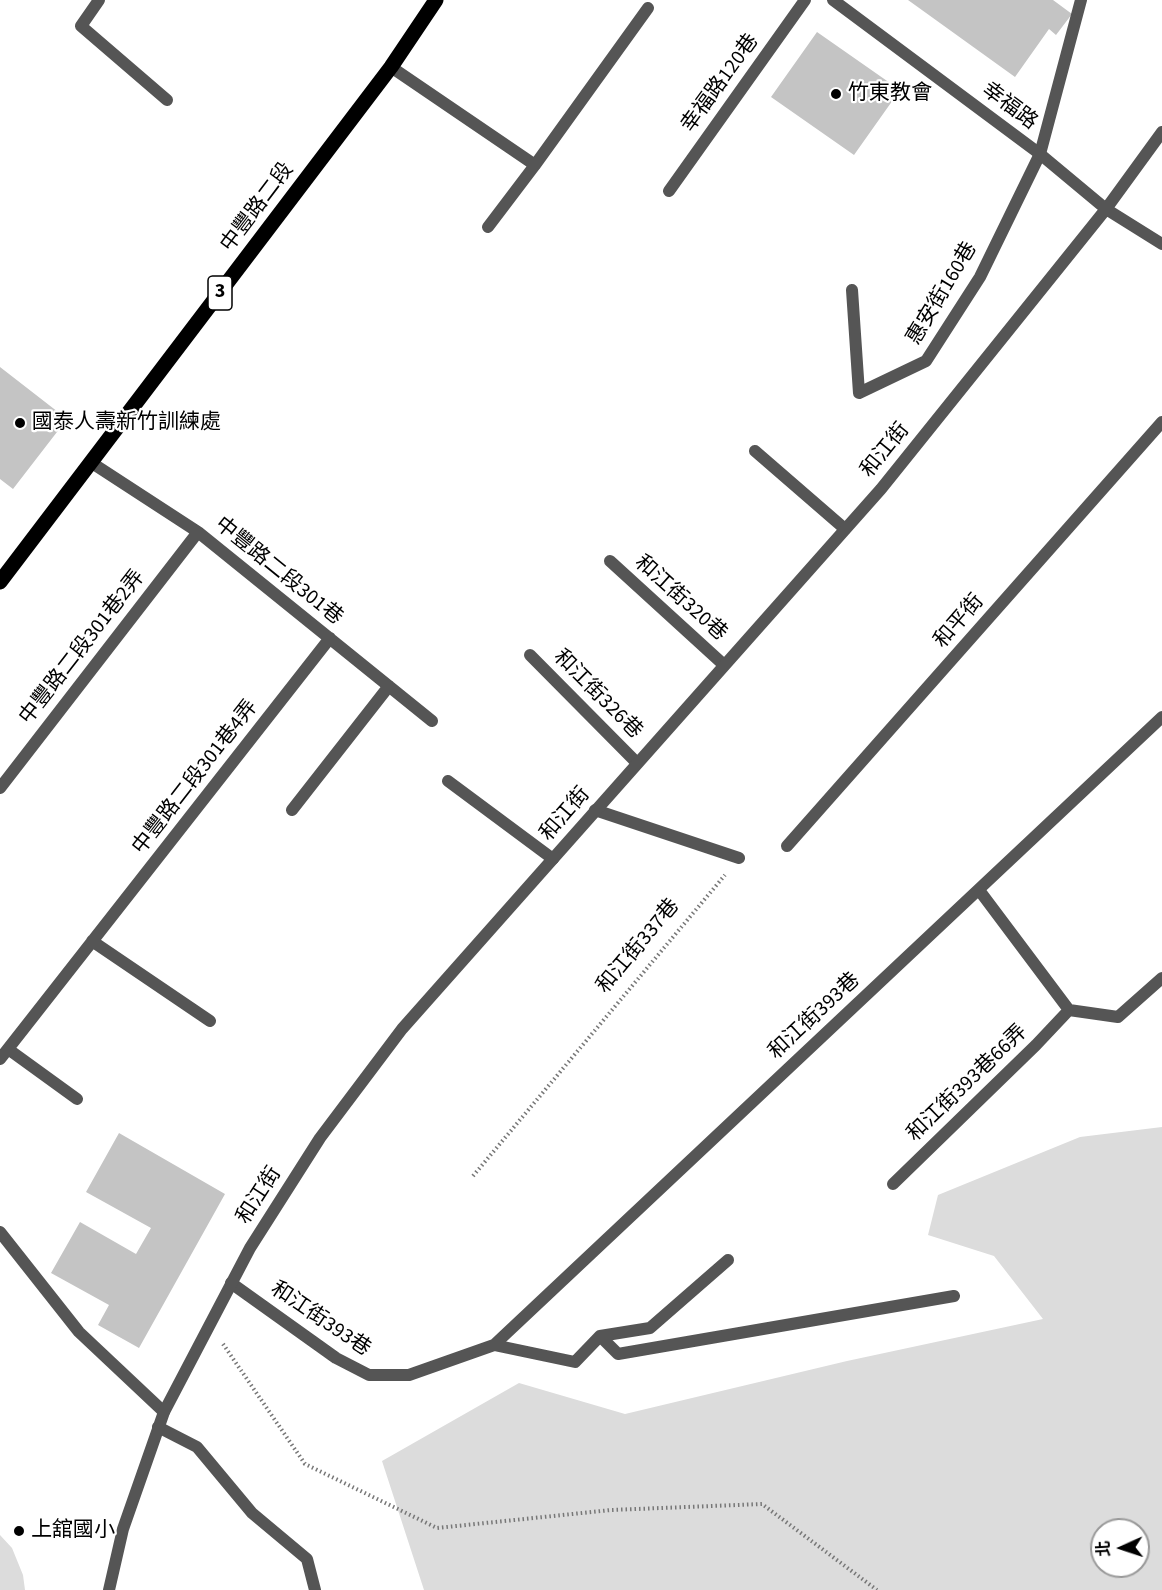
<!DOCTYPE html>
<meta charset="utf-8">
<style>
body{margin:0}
#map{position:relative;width:1162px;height:1590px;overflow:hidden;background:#fff;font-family:"Source Sans 3","Noto Sans TC",sans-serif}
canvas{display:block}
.north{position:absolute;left:1090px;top:1518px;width:60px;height:60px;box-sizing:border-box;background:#fff;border:2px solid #999;border-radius:50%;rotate:267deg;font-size:16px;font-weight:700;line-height:24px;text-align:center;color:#000}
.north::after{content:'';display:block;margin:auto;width:21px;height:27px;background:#000;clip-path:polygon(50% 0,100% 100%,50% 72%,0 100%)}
</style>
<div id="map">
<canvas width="1162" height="1590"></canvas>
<div class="north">北</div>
</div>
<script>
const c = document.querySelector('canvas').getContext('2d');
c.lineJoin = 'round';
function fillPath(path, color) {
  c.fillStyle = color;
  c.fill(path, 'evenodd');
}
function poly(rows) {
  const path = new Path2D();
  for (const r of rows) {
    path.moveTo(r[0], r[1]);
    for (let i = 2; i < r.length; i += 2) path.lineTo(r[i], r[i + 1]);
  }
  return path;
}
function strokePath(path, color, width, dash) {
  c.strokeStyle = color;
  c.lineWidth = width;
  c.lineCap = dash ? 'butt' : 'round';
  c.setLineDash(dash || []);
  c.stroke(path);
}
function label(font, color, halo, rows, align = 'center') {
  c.font = font + ' "Source Sans 3","Noto Sans TC",sans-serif';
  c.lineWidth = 4.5;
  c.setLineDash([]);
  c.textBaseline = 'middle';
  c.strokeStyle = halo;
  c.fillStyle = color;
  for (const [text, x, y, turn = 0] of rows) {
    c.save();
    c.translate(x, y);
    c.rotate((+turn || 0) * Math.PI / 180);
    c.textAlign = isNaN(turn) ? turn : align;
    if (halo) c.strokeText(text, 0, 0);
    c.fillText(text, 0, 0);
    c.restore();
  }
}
const green = poly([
 [1162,1127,1162,1590,424,1590,382,1461,519,1383,625,1414,847,1361,1043,1319,994,1256,928,1235,938,1195,1080,1137],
 [1102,1530,1138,1530,1138,1566,1102,1566],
 [0,1535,12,1548,23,1575,25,1590,0,1590]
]);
const building = poly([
 [908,0,1053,0,1072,14,1056,35,1049,29,1015,77],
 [817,32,900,90,854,155,771,97],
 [0,367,67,419,13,489,0,479],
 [119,1133,225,1194,139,1348,98,1325,109,1305,51,1273,80,1222,136,1254,151,1228,86,1192]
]);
const path = poly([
 [473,1176,725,875],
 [223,1344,305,1464,437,1528,611,1510,762,1504,877,1590]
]);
const lane = poly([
 [99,0,81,26,167,100],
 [391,67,535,165],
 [669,191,805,0],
 [488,227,535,165,648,8],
 [852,290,859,393,926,361,980,277,1040,154,1081,0],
 [755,451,845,529],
 [92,463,198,532,432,721],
 [610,561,724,665],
 [530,655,637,763],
 [448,781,553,859],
 [0,788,198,532],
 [292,810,389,686],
 [595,810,739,858],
 [979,890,1069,1010],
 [92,941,210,1021],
 [8,1049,77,1099],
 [0,1059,330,638],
 [893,1184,1036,1045,1069,1010,1118,1017,1162,978],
 [0,1232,79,1332,164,1412],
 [231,1283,336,1358,369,1375,409,1375,494,1345,1162,717],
 [600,1336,618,1354,954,1296],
 [494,1345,575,1362,600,1336,650,1328,728,1260],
 [158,1427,197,1447,252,1513,307,1559,315,1590]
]);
const street = poly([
 [833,0,1040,154,1106,209,1162,244],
 [787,846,1162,422],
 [109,1590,123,1529,164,1412,250,1248,320,1138,402,1029,881,489,1106,209,1162,132]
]);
const primary = poly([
 [0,582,391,67,436,0]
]);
const markers = [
 [836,94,6,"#000"],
 [20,423,6,"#000"],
 [19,1531,6,"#000"]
];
const shields = [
 [220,293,24]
];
const shieldNames = [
 ["3",220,293]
];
const streetNames = [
 ["幸福路120巷",721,84,-54],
 ["幸福路",1009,107,37],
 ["中豐路二段",258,208,-53],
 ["惠安街160巷",943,294,-59],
 ["和江街",886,451,-51],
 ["中豐路二段301巷",278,572,39],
 ["和江街320巷",680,599,42],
 ["和平街",960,622,-49],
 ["中豐路二段301巷2弄",83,648,-52],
 ["和江街326巷",597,695,45],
 ["中豐路二段301巷4弄",196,778,-52],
 ["和江街",566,815,-49],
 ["和江街337巷",639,947,-50],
 ["和江街393巷",815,1017,-43],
 ["和江街393巷66弄",968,1084,-44],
 ["和江街",260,1196,-57],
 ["和江街393巷",320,1320,34]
];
const poiNames = [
 ["竹東教會",848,94],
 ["國泰人壽新竹訓練處",32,423],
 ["上舘國小",31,1531]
];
fillPath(green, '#dcdcdc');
fillPath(building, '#c4c4c4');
strokePath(path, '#777', 4, [1.5, 3]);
strokePath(lane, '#555', 12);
strokePath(street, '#555', 12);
strokePath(primary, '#000', 15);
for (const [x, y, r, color] of markers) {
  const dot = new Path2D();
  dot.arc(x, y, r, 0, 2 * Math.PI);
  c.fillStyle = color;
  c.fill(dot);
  strokePath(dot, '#fff', 2);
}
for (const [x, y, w] of shields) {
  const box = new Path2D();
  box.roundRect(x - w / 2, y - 17, w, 34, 4.5);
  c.fillStyle = '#fff';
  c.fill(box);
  strokePath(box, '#000', 1.5);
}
label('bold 20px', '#000', null, shieldNames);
label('21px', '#000', '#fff', streetNames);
label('21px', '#000', '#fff', poiNames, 'left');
</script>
